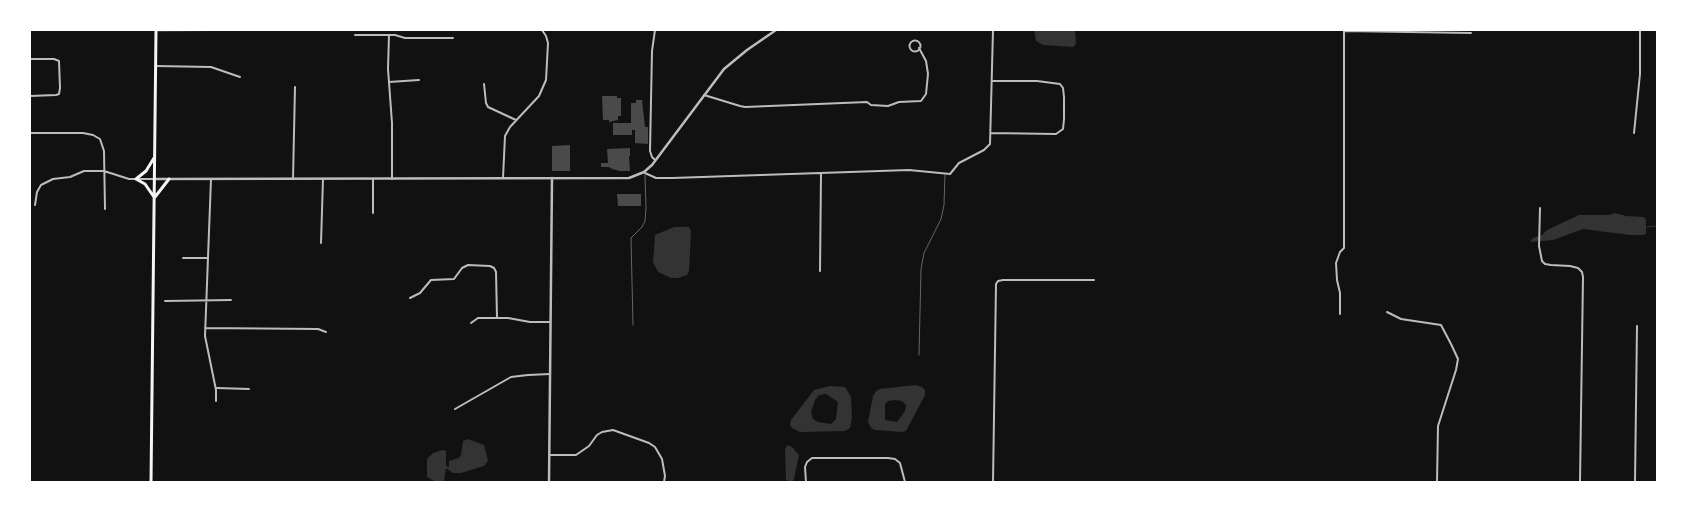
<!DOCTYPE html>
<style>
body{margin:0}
#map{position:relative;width:1687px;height:512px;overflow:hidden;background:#111;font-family:Commissioner,sans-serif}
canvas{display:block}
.frame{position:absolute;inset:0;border:31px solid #fff;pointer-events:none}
</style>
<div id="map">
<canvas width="1687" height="512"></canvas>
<div class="frame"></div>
</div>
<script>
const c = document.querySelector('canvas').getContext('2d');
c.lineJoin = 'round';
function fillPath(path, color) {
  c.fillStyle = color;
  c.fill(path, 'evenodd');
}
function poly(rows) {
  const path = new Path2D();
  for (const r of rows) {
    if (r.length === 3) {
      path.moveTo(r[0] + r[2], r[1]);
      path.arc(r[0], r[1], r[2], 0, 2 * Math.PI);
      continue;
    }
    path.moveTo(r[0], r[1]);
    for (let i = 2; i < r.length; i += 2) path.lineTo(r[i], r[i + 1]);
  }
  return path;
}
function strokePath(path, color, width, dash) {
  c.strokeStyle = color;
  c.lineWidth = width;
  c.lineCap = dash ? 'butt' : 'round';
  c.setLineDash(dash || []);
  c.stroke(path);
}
const water = poly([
 [1034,30,1075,30,1076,44,1073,47,1043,45,1036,41],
 [1615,213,1626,216,1644,217,1646,220,1646,234,1643,235,1630,235,1583,229,1553,240,1530,242,1533,238,1542,235,1547,230,1579,215,1609,215],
 [674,227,689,227,691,231,689,271,687,275,678,278,671,278,658,272,653,262,655,235],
 [915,385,922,387,925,390,925,395,906,431,902,432,875,430,871,428,868,422,873,396,876,391,880,389],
 [895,400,902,401,906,405,905,411,897,422,885,420,885,404,888,401],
 [830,386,845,387,851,397,852,418,850,428,845,431,800,432,792,428,790,425,791,420,814,390],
 [826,394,838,402,836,419,831,424,818,422,813,419,811,412,815,400,819,395],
 [468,439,484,445,488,461,484,466,461,473,453,473,446,468,444,482,436,482,427,477,427,459,433,453,443,450,446,451,446,466,449,467,449,461,459,458,461,455,463,441],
 [787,445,792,447,799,455,794,479,792,482,786,480,785,450]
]);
const stream = poly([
 [1647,227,1657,226]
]);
const building = poly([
 [602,96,617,96,617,98,621,98,621,116,618,116,618,120,609,122,609,120,603,120],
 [636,100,642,100,645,127,648,127,648,144,635,143,635,130,632,130,632,135,613,135,613,123,631,123,631,103,636,103],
 [570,145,570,171,552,171,552,146],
 [630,148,630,156,629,156,630,171,620,171,612,169,609,167,601,167,601,163,608,163,607,149],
 [617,194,641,194,641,206,618,206]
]);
const service = poly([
 [158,31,277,30],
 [633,325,631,238,642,227,645,221,646,208,645,175],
 [919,355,921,269,924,253,941,219,944,205,945,175]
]);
const minor = poly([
 [655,30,652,51,650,151,652,157,655,160],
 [1344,31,1471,33],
 [355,35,395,35,405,38,453,38],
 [389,35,388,69,392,123,392,179],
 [915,46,5.5],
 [30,59,54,59,59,61,60,88,59,94,56,95,30,96],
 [156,66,211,67,240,77],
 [389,82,419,80],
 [484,84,486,103,488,107,516,120],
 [704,95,740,106,745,107,867,102,871,105,888,106,899,102,921,101,926,94,928,74,926,61,919,48],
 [30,133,83,133,93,135,100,139,104,151,105,209],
 [991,133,1056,134,1063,129,1064,119,1064,97,1063,88,1060,84,1037,81,992,81],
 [1634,133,1640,74,1640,30],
 [645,173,656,178,672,178,909,170,950,174,959,163,984,150,990,144,993,30],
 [503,178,505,136,510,127,539,96,546,80,548,43,546,36,542,30],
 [211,179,205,336,216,390,216,401],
 [293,179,295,87],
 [373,179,373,213],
 [35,205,37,192,41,185,53,179,70,177,84,171,104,171,129,179,154,179],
 [1540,208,1539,246,1542,261,1545,264,1551,265,1570,266,1578,268,1582,272,1583,277,1580,482],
 [321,243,323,179],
 [183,258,207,258],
 [820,271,821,174],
 [410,298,420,293,431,280,454,279,462,268,468,265,490,266,494,268,496,272,497,318],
 [165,301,231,300],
 [1387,312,1401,319,1441,325,1451,344,1458,359,1456,370,1438,426,1437,482],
 [1340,314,1340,293,1337,280,1336,263,1340,252,1344,248,1344,30],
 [471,323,478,318,508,318,530,322,550,322],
 [205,328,318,329,326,332],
 [217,388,249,389],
 [455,409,511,377,528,375,550,374],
 [549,455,576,455,589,446,597,435,602,432,613,430,649,443,655,447,662,459,665,476,664,482],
 [806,482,805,467,807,462,812,458,888,458,895,459,900,463,905,482],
 [993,482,996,284,998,281,1003,280,1094,280],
 [1635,482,1637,326]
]);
const tertiary = poly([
 [155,179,629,178,644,172,652,165,724,69,747,50,776,30],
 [549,482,552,178]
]);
const trunk = poly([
 [136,179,146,171,154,158],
 [136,179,145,184,154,197],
 [155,197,169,179],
 [151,482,156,30]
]);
fillPath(water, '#333');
strokePath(stream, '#333', 1);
fillPath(building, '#4a4a4a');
strokePath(service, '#bcbcbc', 0.5);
strokePath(minor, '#bcbcbc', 2);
strokePath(tertiary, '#bcbcbc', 2.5);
strokePath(trunk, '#f5f5f5', 3);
</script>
